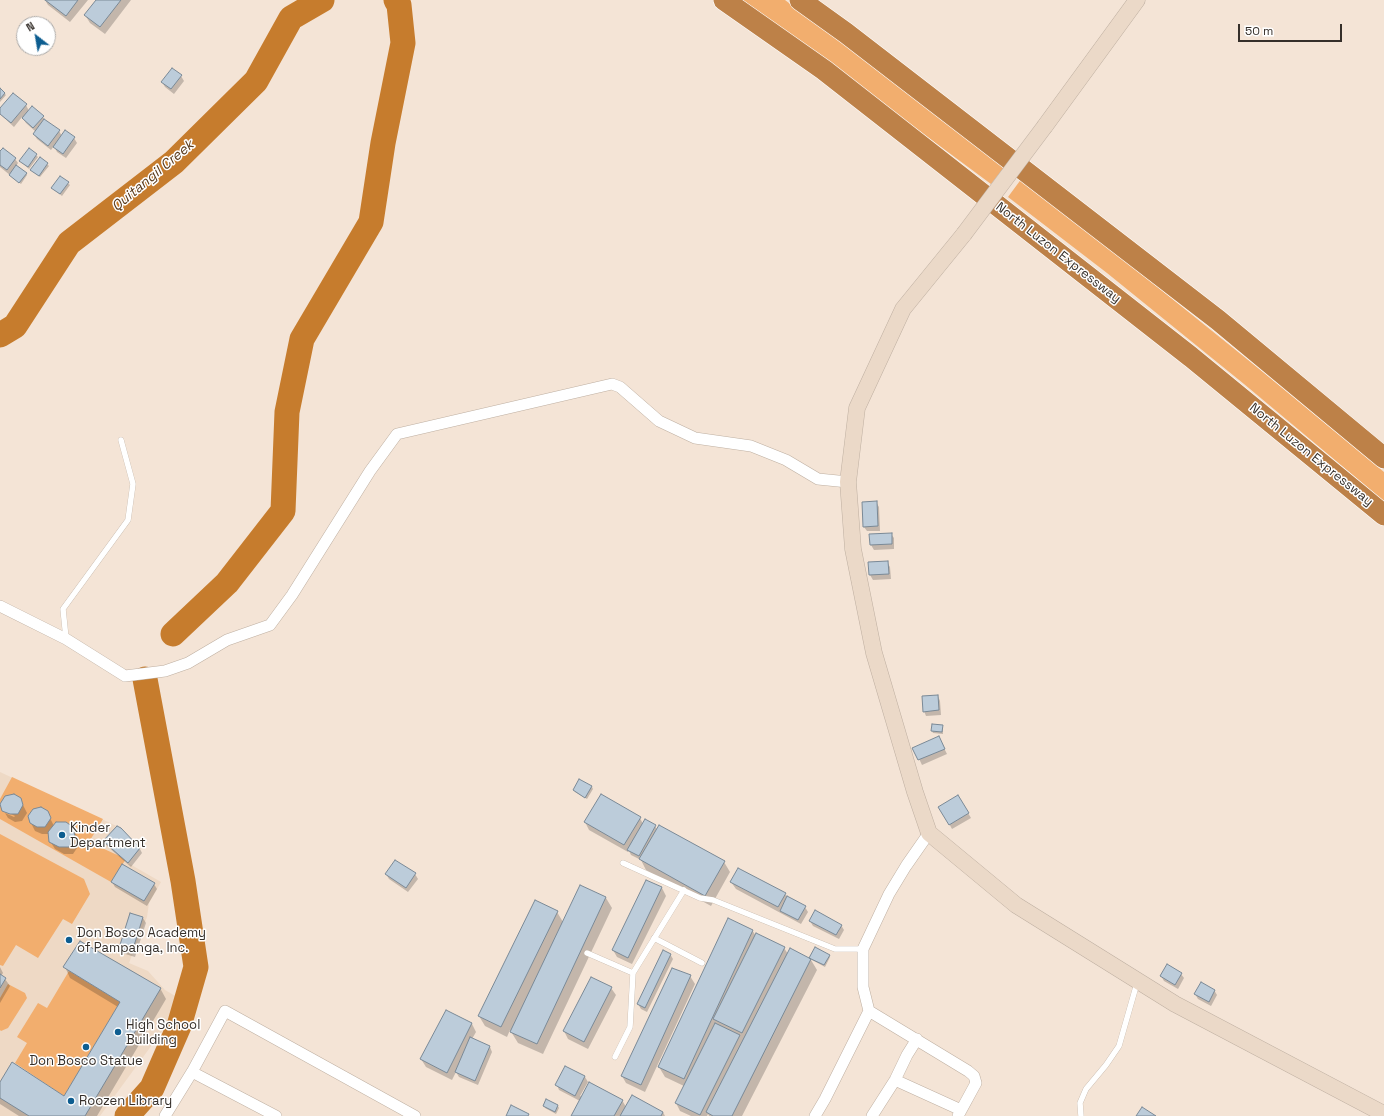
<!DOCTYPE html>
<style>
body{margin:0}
#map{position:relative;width:1384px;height:1116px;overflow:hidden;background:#f4e4d6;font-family:"Space Grotesk",sans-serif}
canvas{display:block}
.north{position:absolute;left:16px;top:16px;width:40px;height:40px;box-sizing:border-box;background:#fff;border:1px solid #aeacaa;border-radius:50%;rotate:329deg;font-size:11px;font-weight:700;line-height:16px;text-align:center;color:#352f2a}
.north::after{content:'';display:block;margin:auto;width:14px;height:18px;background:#0d5d90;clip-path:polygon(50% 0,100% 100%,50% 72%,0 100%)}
.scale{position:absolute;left:1238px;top:24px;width:104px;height:18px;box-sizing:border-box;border:2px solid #352f2a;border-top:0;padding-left:5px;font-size:12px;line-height:14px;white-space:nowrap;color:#352f2a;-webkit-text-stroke:3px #fff;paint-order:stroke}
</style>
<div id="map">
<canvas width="1384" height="1116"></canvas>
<div class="north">N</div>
<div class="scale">50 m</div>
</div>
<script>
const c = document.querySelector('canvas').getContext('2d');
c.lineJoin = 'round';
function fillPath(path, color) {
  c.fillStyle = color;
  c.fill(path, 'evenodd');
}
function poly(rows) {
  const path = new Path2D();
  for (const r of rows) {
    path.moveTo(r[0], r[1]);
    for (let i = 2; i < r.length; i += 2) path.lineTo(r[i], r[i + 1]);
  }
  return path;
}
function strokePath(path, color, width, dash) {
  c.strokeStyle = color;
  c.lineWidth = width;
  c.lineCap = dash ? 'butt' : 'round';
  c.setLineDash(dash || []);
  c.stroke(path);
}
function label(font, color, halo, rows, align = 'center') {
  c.font = font + ' "Space Grotesk",sans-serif';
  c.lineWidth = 3;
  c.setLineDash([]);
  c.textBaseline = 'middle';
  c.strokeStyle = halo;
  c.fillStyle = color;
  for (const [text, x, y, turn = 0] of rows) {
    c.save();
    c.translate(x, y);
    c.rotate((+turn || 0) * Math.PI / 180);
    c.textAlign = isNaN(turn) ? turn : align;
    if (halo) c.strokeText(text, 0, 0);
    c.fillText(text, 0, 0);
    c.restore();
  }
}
const built = poly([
 [0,772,121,828,140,848,128,863,161,882,149,903,147,917,129,963,148,971,165,990,184,1001,100,1116,0,1116]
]);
const green = poly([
 [743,0,785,0,1005,166,991,184],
 [1022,178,1258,368,1384,472,1384,501,1244,384,1107,273,1008,197],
 [12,777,103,819,89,842,126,859,111,882,0,819,0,799],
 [0,834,84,879,90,894,72,924,63,919,38,958,16,945,3,966,0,965],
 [69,971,120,1002,64,1096,15,1063,27,1043,17,1037,38,1003,47,1008],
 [8,984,25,993,27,998,8,1028,1,1031,0,1030,0,998]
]);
const shadow = poly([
 [45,0,88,0,70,22,48,5],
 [97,0,131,0,105,34,90,23,85,15],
 [181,76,184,81,174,94,165,87,162,82],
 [0,89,6,95,0,102],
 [26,105,29,111,43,117,45,121,59,131,62,136,74,138,77,143,66,158,57,152,54,146,51,150,37,139,34,134,36,132,26,123,22,117,14,127,0,114,0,109],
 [29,149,38,157,29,169,20,161],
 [0,153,15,159,18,163,16,166,26,173,27,175,21,184,0,167],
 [47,164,49,166,40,177,31,170],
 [60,177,70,185,62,196,52,188],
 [876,502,879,507,880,531,867,531,864,527],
 [891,534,894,538,894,549,874,550,871,545,871,535],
 [887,562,890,567,891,579,873,580,870,575],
 [938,696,940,701,941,715,926,716,924,711],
 [942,726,943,728,943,734,933,733,932,731],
 [941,742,947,754,922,765,914,748],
 [580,780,592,787,593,789,587,799,575,792,574,790],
 [958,796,971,818,952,829,940,807],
 [20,799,27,813,22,821,15,822,8,818,5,813,14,817,15,816,5,811],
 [47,812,54,826,73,828,77,836,79,845,73,854,64,854,55,849,50,841,50,834,42,834,35,831,31,823],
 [640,818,643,824,655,826,657,829,724,862,730,872,711,906,646,870,641,860,631,855,629,851,628,852,589,830,585,822],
 [105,841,140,849,142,853,131,867,107,846],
 [386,874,415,874,418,879,408,892,389,879],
 [646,881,662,888,666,896,632,964,617,957,613,950],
 [112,882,154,884,157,889,147,906,115,887],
 [731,882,785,894,787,897,805,907,808,912,801,924,736,889],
 [581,886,606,898,612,908,543,1054,518,1043,510,1030,507,1037,485,1026,479,1016,557,912,563,922],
 [130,914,143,918,146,923,135,957,122,953,120,948],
 [810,921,841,925,844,930,839,939,813,926],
 [752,930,756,936,784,948,788,954,790,949,811,960,817,970,742,1116,709,1116,708,1114,707,1116,691,1116,680,1111,676,1103,684,1086,665,1077,659,1067],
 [670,954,673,959,647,1012,641,1009,638,1004],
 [829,955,830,957,825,967,812,960,811,958],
 [0,967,3,973,1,976,5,979,10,986,0,1003],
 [65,967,160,988,166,999,97,1116,19,1116,0,1104,0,1083,65,1098,118,1007,70,978],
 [672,969,690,976,695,984,645,1092,626,1083,622,1076],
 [1181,974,1184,978,1178,989,1164,981,1161,976],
 [611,988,616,995,588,1049,568,1039,564,1031],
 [1214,990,1217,995,1211,1006,1198,999,1195,994],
 [446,1011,472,1024,476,1032,472,1039,490,1047,492,1052,478,1085,459,1077,456,1072,452,1080,426,1067,421,1059],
 [566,1067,585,1077,588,1082,580,1096,582,1097,622,1100,626,1107,663,1112,665,1116,572,1116,580,1101,559,1090,557,1085],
 [547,1100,558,1106,559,1108,556,1114,545,1108,544,1106]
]);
const river = poly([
 [0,335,15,326,69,243,174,162,256,81,291,18,322,0],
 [173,634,227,583,283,511,287,412,302,339,371,222,383,143,403,43,399,5,396,0],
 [127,1116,152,1088,179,1026,196,967,183,881,145,679]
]);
const building = poly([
 [45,0,78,0,66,16,45,0],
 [96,0,121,0,100,27,84,15,96,0],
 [172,68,182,75,171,89,161,82,172,68],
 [0,88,5,93,0,99,0,88],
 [13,93,27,104,11,123,0,114,0,108,13,93],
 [32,106,44,116,33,128,22,118,32,106],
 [44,119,60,130,48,146,33,134,44,119],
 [65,130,75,137,63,154,53,147,65,130],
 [3,148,16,158,7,170,0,165,0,151,3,148],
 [29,148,37,154,28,167,19,161,29,148],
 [40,157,48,163,39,176,30,170,40,157],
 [16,165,27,173,19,183,9,175,16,165],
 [60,176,69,182,60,194,51,188,60,176],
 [877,501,878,526,863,527,862,502,877,501],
 [892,533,892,544,870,545,869,534,892,533],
 [888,561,889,574,869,575,868,562,888,561],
 [938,695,939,710,923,712,922,696,938,695],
 [932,724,943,725,942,732,931,731,932,724],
 [939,736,945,749,918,760,912,748,939,736],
 [579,779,592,786,585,798,573,790,579,779],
 [14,794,21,798,23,805,18,814,10,814,2,811,0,804,5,796,14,794],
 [601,794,641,817,624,845,584,822,601,794],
 [958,795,969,813,949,825,938,807,958,795],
 [41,807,48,811,51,818,45,827,37,827,30,823,28,816,33,809,41,807],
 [645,819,656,825,639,856,627,850,645,819],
 [56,822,66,822,73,827,75,837,69,847,59,847,49,842,48,832,56,822],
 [659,825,725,861,705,896,639,859,659,825],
 [117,826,121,828,140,848,128,863,103,841,117,826],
 [395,860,416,873,406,888,385,874,395,860],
 [122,864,155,883,144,901,111,882,122,864],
 [738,868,786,893,778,907,730,882,738,868],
 [646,880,662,887,628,958,612,950,646,880],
 [580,885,606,897,537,1044,510,1032,580,885],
 [787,896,806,906,798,920,780,911,787,896],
 [535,900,558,911,501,1027,478,1016,535,900],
 [815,910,842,925,836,935,809,921,815,910],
 [130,913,143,917,132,952,119,948,130,913],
 [728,918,753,930,684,1079,658,1067,728,918],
 [756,933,785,947,742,1033,713,1019,756,933],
 [80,941,161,988,85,1116,29,1116,0,1098,0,1082,12,1062,64,1096,120,1002,63,967,80,941],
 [815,947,830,955,824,965,809,958,815,947],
 [790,948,811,959,732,1116,713,1116,706,1112,790,948],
 [663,950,671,954,645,1008,637,1004,663,950],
 [1167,964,1182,973,1175,985,1160,976,1167,964],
 [672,968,691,975,641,1085,621,1076,672,968],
 [0,974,6,978,0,988,0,974],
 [591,977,612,987,584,1042,563,1031,591,977],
 [1201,982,1215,990,1209,1002,1194,994,1201,982],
 [446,1010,472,1023,447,1073,420,1059,446,1010],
 [715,1023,740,1035,700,1115,675,1103,715,1023],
 [470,1037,490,1046,475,1081,455,1072,470,1037],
 [565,1066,585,1076,575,1096,555,1085,565,1066],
 [589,1082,623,1100,614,1116,571,1116,589,1082],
 [632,1095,663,1112,661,1116,620,1116,632,1095],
 [546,1099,558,1105,555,1112,543,1106,546,1099],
 [511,1105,529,1114,528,1116,506,1116,511,1105],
 [1142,1107,1156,1116,1136,1116,1142,1107]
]);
const lane = poly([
 [66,638,63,609,128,520,133,484,121,440],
 [623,863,700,898,713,900,835,949,863,949],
 [654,938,702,963],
 [587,953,633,973],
 [615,1057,630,1027,633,973,684,890],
 [1081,1116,1080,1103,1086,1089,1106,1065,1119,1046,1137,983]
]);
const street = poly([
 [0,606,66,639,125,676,165,671,188,663,227,640,270,625,292,595,370,471,397,434,612,384,620,387,659,421,695,438,751,446,786,460,818,479,848,482],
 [869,1011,968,1071,974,1076,976,1083,958,1116],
 [192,1072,276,1116],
 [895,1080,961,1110],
 [165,1116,192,1072,225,1011,415,1116],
 [815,1116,825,1099,869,1011,863,987,863,949,889,894,906,866,929,833],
 [872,1116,895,1080,907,1055,917,1039]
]);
const secondary = poly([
 [1045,126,1137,0],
 [964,234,903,309,857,408,848,482,853,549,874,653,915,792,929,833,1016,905,1175,1004,1384,1114]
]);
const highway = poly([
 [724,0,824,70,1191,357,1384,515],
 [800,0,846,33,1218,320,1384,458]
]);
const secondaryBridge = poly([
 [964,234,1045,126]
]);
const markers = [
 [62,835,4,"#0d5d90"],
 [69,940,4,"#0d5d90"],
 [118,1032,4,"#0d5d90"],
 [86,1047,4,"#0d5d90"],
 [71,1101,4,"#0d5d90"]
];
const streetNames = [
 ["North Luzon Expressway",1058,253,38],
 ["North Luzon Expressway",1311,455,39]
];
const poiNames = [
 ["Kinder",70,828],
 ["Department",70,843],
 ["Don Bosco Academy",77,933],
 ["of Pampanga, Inc.",77,948],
 ["High School",126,1025],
 ["Building",126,1040],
 ["Don Bosco Statue",86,1061,"center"],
 ["Roozen Library",79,1101]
];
const waterNames = [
 ["Quitangil Creek",153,176,-40]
];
fillPath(built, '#eed9c5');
fillPath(green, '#f2ae6e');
fillPath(shadow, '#0003');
strokePath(river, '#c67c2d', 25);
fillPath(building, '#bcccda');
strokePath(building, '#7a8996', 1);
strokePath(lane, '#beafa1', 6);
strokePath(street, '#beafa1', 12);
strokePath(secondary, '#beafa1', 17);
strokePath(highway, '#fff', 22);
strokePath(lane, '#fff', 5.5);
strokePath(street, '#fff', 11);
strokePath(secondary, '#ebd9c8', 16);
strokePath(highway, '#bd8148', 21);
strokePath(secondaryBridge, '#beafa1', 17, []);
strokePath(secondaryBridge, '#ebd9c8', 16);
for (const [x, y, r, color] of markers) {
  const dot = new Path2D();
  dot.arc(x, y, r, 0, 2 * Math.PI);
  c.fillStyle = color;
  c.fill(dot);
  strokePath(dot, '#fff', 1.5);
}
label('13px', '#352f2a', '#fff', streetNames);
label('13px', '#352f2a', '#fff', poiNames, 'left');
label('italic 14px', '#5a3a1b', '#fff', waterNames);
</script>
